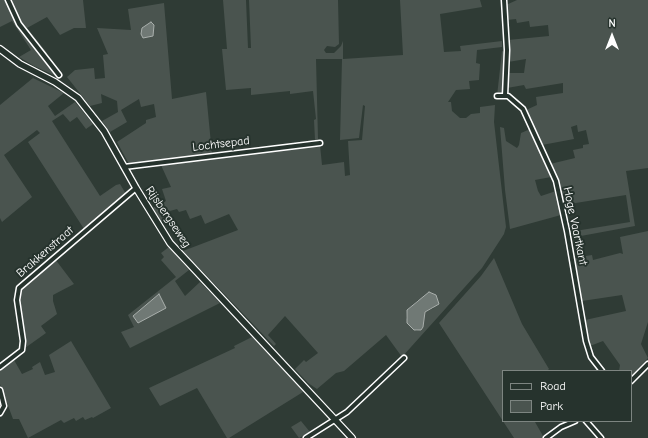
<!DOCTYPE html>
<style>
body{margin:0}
#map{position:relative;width:648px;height:438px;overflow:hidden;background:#2f3b35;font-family:"Comic Neue",sans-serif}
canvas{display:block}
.legend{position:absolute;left:502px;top:370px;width:130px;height:52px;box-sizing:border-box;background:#26332d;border:1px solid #7d8581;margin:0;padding:5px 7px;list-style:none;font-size:12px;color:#fff}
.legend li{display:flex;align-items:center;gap:8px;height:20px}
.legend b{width:20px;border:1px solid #7d8581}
.north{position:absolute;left:592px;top:16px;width:40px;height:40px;-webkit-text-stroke:3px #26332d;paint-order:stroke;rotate:0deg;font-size:11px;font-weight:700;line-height:16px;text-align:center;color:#fff}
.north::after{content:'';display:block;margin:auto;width:14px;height:18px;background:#fff;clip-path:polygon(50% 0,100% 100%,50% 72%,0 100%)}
</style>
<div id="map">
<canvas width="648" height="438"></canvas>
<ul class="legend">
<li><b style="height:5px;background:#26332d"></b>Road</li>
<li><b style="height:11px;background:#4a544f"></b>Park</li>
</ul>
<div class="north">N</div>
</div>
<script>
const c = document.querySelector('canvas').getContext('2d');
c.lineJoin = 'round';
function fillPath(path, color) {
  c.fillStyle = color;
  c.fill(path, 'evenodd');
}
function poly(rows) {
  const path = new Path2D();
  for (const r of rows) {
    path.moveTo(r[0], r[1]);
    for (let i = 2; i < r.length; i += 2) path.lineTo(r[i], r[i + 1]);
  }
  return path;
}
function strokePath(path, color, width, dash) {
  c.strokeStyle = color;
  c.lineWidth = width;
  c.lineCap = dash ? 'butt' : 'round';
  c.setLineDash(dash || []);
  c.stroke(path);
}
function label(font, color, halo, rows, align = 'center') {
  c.font = font + ' "Comic Neue",sans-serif';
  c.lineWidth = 4;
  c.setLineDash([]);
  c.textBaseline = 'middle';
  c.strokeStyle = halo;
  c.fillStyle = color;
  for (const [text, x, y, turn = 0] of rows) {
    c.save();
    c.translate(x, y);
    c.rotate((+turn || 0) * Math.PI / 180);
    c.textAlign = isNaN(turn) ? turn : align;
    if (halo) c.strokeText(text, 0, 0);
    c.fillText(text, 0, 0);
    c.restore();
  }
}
const green = poly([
 [0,0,5,0,17,24,58,77,34,66,19,57,31,50,12,21,0,27],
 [10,0,83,0,86,28,74,28,60,35,47,17,27,28,47,53,45,55,20,21],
 [223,0,246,0,248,48,251,48,249,0,338,0,339,44,335,47,327,46,324,50,326,53,334,53,341,46,343,41,343,59,403,55,400,0,480,0,482,7,440,14,444,52,461,51,460,46,502,41,502,47,477,50,476,63,480,64,479,80,469,81,470,89,456,90,448,102,451,102,452,111,460,118,466,118,471,114,480,113,480,107,495,105,494,122,506,227,504,234,482,268,402,357,386,335,344,371,336,373,317,389,308,383,295,369,304,360,306,362,318,353,285,316,268,335,276,344,274,346,183,251,238,230,229,214,205,224,201,215,190,219,186,210,179,212,177,209,170,211,171,217,161,222,153,208,166,201,162,189,171,187,160,163,320,145,322,165,344,162,345,176,350,175,348,141,362,140,365,106,363,105,359,138,340,140,342,59,316,59,318,139,315,140,314,120,316,119,313,91,290,94,290,91,251,95,251,88,226,90,222,49,227,49],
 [418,300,434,308,425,312,423,327,421,330,416,331,406,318,407,310],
 [517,0,648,0,648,168,626,171,635,226,570,238,569,232,630,222,626,195,563,205,559,185,550,164,575,158,573,150,583,148,583,145,589,144,586,130,578,132,577,125,571,127,574,139,542,145,526,110,537,105,536,97,563,93,563,83,526,89,524,85,507,88,508,73,524,73,526,59,508,62,508,40,549,36,548,25,530,27,529,21,517,23,516,19,507,20,506,5],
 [164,3,172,99,206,92,212,154,129,164,117,142,146,123,146,120,156,117,154,104,141,107,139,99,121,110,127,122,110,132,102,121,118,112,117,101,101,94,102,103,90,106,67,77,75,70,94,68,95,79,105,78,103,55,108,54,97,28,131,30,128,9],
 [502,51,505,52,504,95,497,96],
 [33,78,64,93,48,106,55,116,75,102,93,124,86,129,77,117,70,122,63,114,52,121,100,196,116,185,120,184,126,194,84,229,28,142,40,133,37,130,4,155,32,197,2,222,0,218,0,105],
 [500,127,504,128,506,141,517,148,519,145,521,133,528,130,529,128,551,177,535,180,538,191,541,196,556,191,561,215,510,229,505,190],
 [648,231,648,322,641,344,648,358,631,376,631,371,619,371,620,365,603,341,590,346,585,320,626,311,622,295,582,301,574,258,592,255,593,260,620,253,623,254,620,237],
 [169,247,189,270,175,281,185,296,200,282,220,303,130,348,121,332,134,327,128,315,176,277,161,260,164,257,161,253],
 [494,258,522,324,549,369,547,371,503,371,503,421,537,421,535,422,543,436,542,438,514,438,439,323,481,276],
 [55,259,74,284,53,295,53,301,57,314,41,326,46,333,25,348,18,298,19,291],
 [252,337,301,388,303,392,229,438,227,438,197,388,160,406,149,388,235,348,234,346],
 [71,341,111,408,93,418,92,417,85,420,83,417,76,421,74,418,64,423,61,420,28,438,19,419,13,419,0,384,0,370,14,360,22,374,33,369,32,367,40,362,45,375,55,372,49,355],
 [301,421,310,432,299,438,291,427]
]);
const water = poly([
 [151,22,154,25,153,36,143,38,141,34,142,28,151,22],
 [429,292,436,295,439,304,425,312,423,327,421,330,414,330,407,323,407,310,429,292],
 [159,294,166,308,138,323,133,316,159,294]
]);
const minor = poly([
 [8,0,19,24,59,75],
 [504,0,507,50,505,96],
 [497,96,508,96,523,109,556,181,567,231,586,341,591,357,602,371],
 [124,167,320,143],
 [0,367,22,350,23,341,17,300,19,288,136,188],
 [631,381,648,364],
 [0,390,4,406,0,413],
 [586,421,601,438],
 [306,438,347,412,404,358],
 [546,438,561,427,575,421]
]);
const major = poly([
 [0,49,20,64,55,82,78,98,104,131,136,188,170,243,352,438]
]);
const streetNames = [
 ["Lochtsepad",221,144,-7],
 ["Rijsbergseweg",168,217,56],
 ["Hoge Vaartkant",575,226,78],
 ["Brakkenstraat",45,252,-41]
];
fillPath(green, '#4a544f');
fillPath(water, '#707975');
strokePath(water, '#a9afac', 1);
strokePath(minor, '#fff', 7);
strokePath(major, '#fff', 8);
strokePath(minor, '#26332d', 4);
strokePath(major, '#26332d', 5.5);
label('12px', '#fff', '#26332d', streetNames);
</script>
